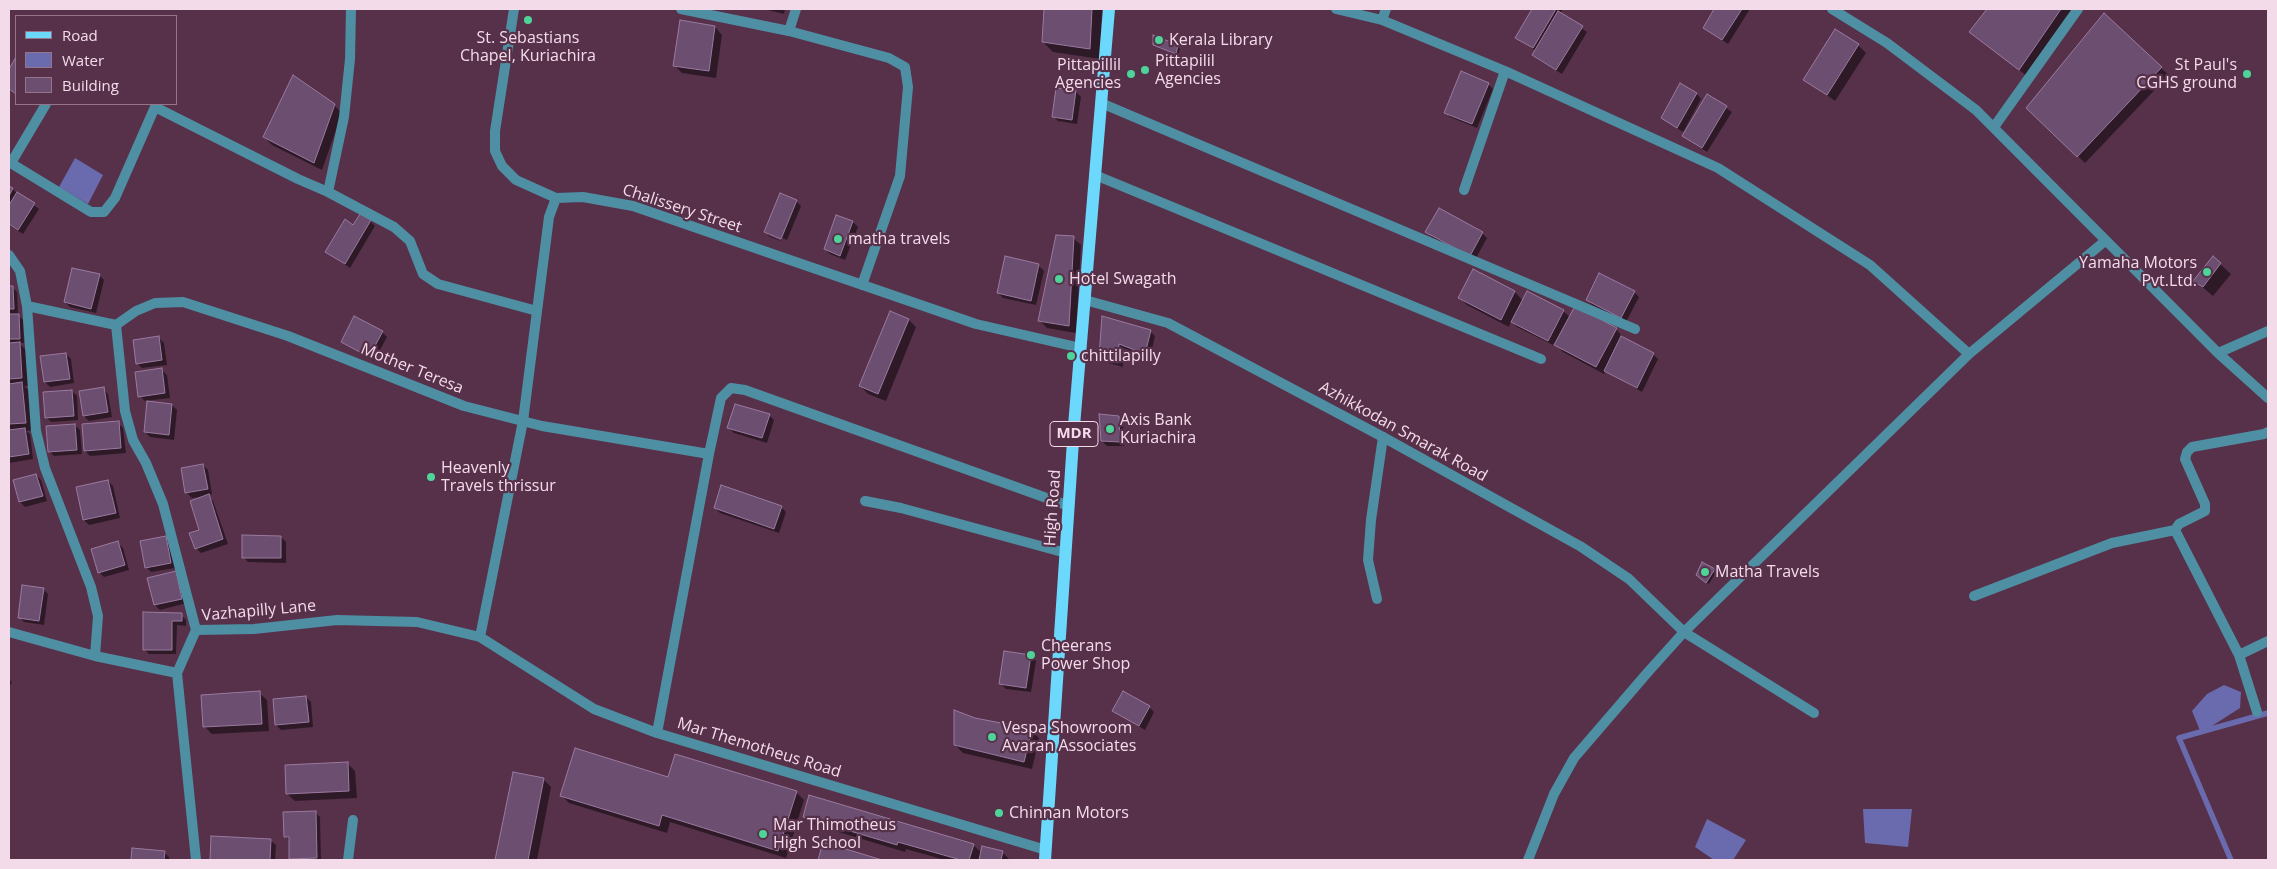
<!DOCTYPE html>
<style>
body{margin:0}
#map{position:relative;width:2277px;height:869px;overflow:hidden;background:#57314a;font-family:"Open Sans",sans-serif}
canvas{display:block}
.frame{position:absolute;inset:0;border:10px solid #f4dbea;pointer-events:none}
.legend{position:absolute;left:15px;top:15px;width:162px;height:90px;box-sizing:border-box;background:#57314a;border:1px solid #96758a;margin:0;padding:6px 9px;list-style:none;font-size:15px;color:#f4dbea}
.legend li{display:flex;align-items:center;gap:10px;height:25px}
.legend b{width:25px;border:1px solid #96758a}
</style>
<div id="map">
<canvas width="2277" height="869"></canvas>
<div class="frame"></div>
<ul class="legend">
<li><b style="height:6px;background:#6cd9fc"></b>Road</li>
<li><b style="height:14px;background:#696bae"></b>Water</li>
<li><b style="height:14px;background:#6c4e71"></b>Building</li>
</ul>
</div>
<script>
const c = document.querySelector('canvas').getContext('2d');
c.lineJoin = 'round';
function fillPath(path, color) {
  c.fillStyle = color;
  c.fill(path, 'evenodd');
}
function poly(rows) {
  const path = new Path2D();
  for (const r of rows) {
    path.moveTo(r[0], r[1]);
    for (let i = 2; i < r.length; i += 2) path.lineTo(r[i], r[i + 1]);
  }
  return path;
}
function strokePath(path, color, width, dash) {
  c.strokeStyle = color;
  c.lineWidth = width;
  c.lineCap = dash ? 'butt' : 'round';
  c.setLineDash(dash || []);
  c.stroke(path);
}
function label(font, color, halo, rows, align = 'center') {
  c.font = font + ' "Open Sans",sans-serif';
  c.lineWidth = 4.5;
  c.setLineDash([]);
  c.textBaseline = 'middle';
  c.strokeStyle = halo;
  c.fillStyle = color;
  for (const [text, x, y, turn = 0] of rows) {
    c.save();
    c.translate(x, y);
    c.rotate((+turn || 0) * Math.PI / 180);
    c.textAlign = isNaN(turn) ? turn : align;
    if (halo) c.strokeText(text, 0, 0);
    c.fillText(text, 0, 0);
    c.restore();
  }
}
const water = poly([
 [75,158,103,175,88,204,59,187],
 [2224,685,2241,692,2240,708,2201,733,2192,711,2207,694],
 [1863,809,1912,809,1908,847,1865,843],
 [1707,819,1746,840,1733,860,1714,860,1695,847]
]);
const shadow = poly([
 [764,9,785,9,784,14],
 [1045,9,1102,9,1100,59,1053,52,1043,42],
 [1534,9,1563,9,1560,14,1587,32,1562,74,1539,60,1534,55,1536,51,1517,38],
 [1716,9,1750,9,1728,44,1704,28],
 [1989,9,2074,9,2028,77,1971,31],
 [715,27,722,35,716,78,682,73,674,65],
 [1154,45,1177,46,1180,49,1178,55],
 [1858,45,1866,53,1835,101,1805,79],
 [16,59,16,94,9,90,9,71],
 [2161,68,2169,75,2085,163,2028,108],
 [1488,84,1493,89,1477,128,1450,117,1445,112],
 [1076,92,1081,97,1077,124,1058,121,1053,116],
 [1697,94,1701,99,1683,132,1662,118],
 [1708,96,1732,112,1707,152,1683,136],
 [334,105,342,113,322,170,272,145,264,137],
 [9,187,39,209,23,234,9,225],
 [796,201,801,206,787,240,770,233,770,236,786,243,770,237,766,232],
 [837,217,853,222,858,227,845,260,830,254,825,249],
 [370,221,375,226,350,268,326,252,354,226],
 [1427,232,1482,233,1487,238,1475,260,1432,237],
 [1073,238,1081,245,1076,333,1047,328,1040,321],
 [1006,258,1039,266,1044,271,1036,305,1003,298,998,293],
 [2220,264,2231,274,2213,296,2195,281],
 [1474,271,1515,292,1523,301,1563,311,1570,317,1616,329,1623,337,1622,338,1653,354,1658,359,1642,392,1606,371,1604,374,1563,352,1554,343,1553,345,1517,327,1511,321,1509,327,1467,305,1459,298],
 [99,275,104,280,96,313,70,307,65,302],
 [9,287,12,287,17,292,18,315,23,320,24,343,19,343,27,351,29,386,24,386,30,391,33,430,26,431,30,434,33,459,9,463],
 [1634,292,1639,297,1626,322,1592,305,1587,300],
 [1104,318,1150,331,1155,336,1150,358,1123,348,1123,367,1105,362,1100,357],
 [909,320,916,327,886,401,868,394,860,386],
 [382,332,387,337,374,361,342,342],
 [159,338,164,343,167,365,142,368,137,363],
 [66,354,71,359,74,383,50,387,45,382],
 [162,370,167,375,170,398,145,401,140,396],
 [103,389,108,394,112,417,89,421,84,416],
 [72,391,77,396,78,420,51,422,46,417],
 [172,405,177,410,174,440,150,437,145,432],
 [769,415,774,420,767,443,734,433,729,428],
 [1118,417,1123,422,1124,446,1107,446,1102,441],
 [118,423,123,428,126,453,90,456,85,451],
 [75,425,80,430,82,454,54,456,49,451],
 [203,465,208,470,212,494,207,495,213,501,228,544,201,553,196,548,201,531,206,497,192,498,187,493],
 [36,475,41,480,47,501,25,507,20,502],
 [108,481,113,486,120,518,89,525,84,520],
 [781,507,786,512,779,533,720,513,715,508],
 [281,537,286,542,286,563,248,562,243,557],
 [166,538,171,543,175,568,151,572,146,567],
 [118,543,123,548,129,570,104,577,99,572],
 [1703,564,1716,572,1709,584,1700,577],
 [175,572,187,603,160,610,155,605],
 [43,589,48,594,44,625,24,622,19,617],
 [144,614,181,615,186,620,186,626,177,625,176,654,149,654,144,649],
 [1031,656,1036,661,1031,692,1006,689,1001,684],
 [9,679,12,682,9,688],
 [259,693,267,700,269,731,212,734,205,727],
 [306,697,311,702,313,727,281,730,276,725],
 [1149,707,1154,712,1145,730,1114,711],
 [975,719,1031,731,1039,738,1032,769,963,753,955,745],
 [347,763,355,771,357,798,295,801,287,794],
 [514,773,543,779,551,787,537,860,497,860],
 [669,778,796,792,804,800,786,858,670,822,667,833,569,803,562,796],
 [315,812,320,817,321,860,292,860,290,858,290,841,285,836],
 [804,816,973,845,982,853,1002,852,1010,860,945,860,906,849,905,852,812,824],
 [212,837,270,840,276,845,275,860,211,860],
 [824,844,878,860,819,860],
 [133,850,164,852,169,857,169,860,132,860]
]);
const stream = poly([
 [2231,860,2179,738,2268,713]
]);
const building = poly([
 [1044,9,1092,9,1090,49,1042,42,1044,9],
 [1532,9,1556,9,1533,48,1515,38,1532,9],
 [1714,9,1742,9,1722,40,1703,28,1714,9],
 [1987,9,2061,9,2019,70,1969,32,1987,9],
 [1558,11,1583,26,1556,70,1532,55,1558,11],
 [2104,13,2162,67,2077,157,2026,108,2104,13],
 [680,20,715,26,709,71,673,66,680,20],
 [1835,29,1859,44,1827,95,1803,80,1835,29],
 [1153,35,1178,45,1176,54,1153,45,1153,35],
 [16,57,16,94,9,89,9,69,16,57],
 [1461,71,1489,83,1472,124,1444,113,1461,71],
 [293,75,335,104,314,163,263,137,293,75],
 [1680,83,1697,93,1677,128,1661,118,1680,83],
 [1056,88,1076,90,1072,120,1052,117,1056,88],
 [1707,94,1727,106,1702,148,1682,136,1707,94],
 [9,186,13,188,9,196,9,186],
 [17,192,35,203,18,230,9,224,9,205,17,192],
 [780,193,797,200,781,239,764,232,780,193],
 [1439,208,1483,232,1470,256,1425,232,1439,208],
 [360,214,371,220,345,264,325,252,345,219,353,225,360,214],
 [836,215,853,221,840,256,824,249,836,215],
 [1056,235,1074,236,1069,326,1038,321,1056,235],
 [1005,256,1039,264,1031,301,997,293,1005,256],
 [2213,256,2221,263,2203,287,2193,281,2213,256],
 [72,268,100,274,91,309,64,302,72,268],
 [1473,269,1515,291,1501,320,1458,298,1473,269],
 [1599,273,1635,291,1621,318,1586,300,1599,273],
 [9,286,13,286,14,309,9,309,9,286],
 [1527,291,1564,310,1548,341,1511,322,1527,291],
 [1575,306,1617,328,1596,367,1554,345,1575,306],
 [890,311,909,319,878,394,859,386,890,311],
 [9,314,19,314,20,339,9,339,9,314],
 [354,316,383,331,369,357,341,342,354,316],
 [1102,316,1151,330,1145,354,1119,344,1118,363,1099,357,1102,316],
 [159,336,162,360,136,364,133,340,159,336],
 [1621,336,1654,353,1637,388,1604,371,1621,336],
 [20,342,22,378,9,379,9,343,20,342],
 [66,353,70,379,44,382,40,356,66,353],
 [162,368,165,393,138,397,135,372,162,368],
 [22,382,26,423,9,424,9,384,22,382],
 [104,387,108,412,83,416,79,391,104,387],
 [72,390,74,416,45,418,43,392,72,390],
 [147,401,172,404,169,435,144,432,147,401],
 [735,404,770,414,762,438,727,428,735,404],
 [1099,414,1119,416,1120,442,1101,441,1099,414],
 [119,421,121,448,84,451,82,424,119,421],
 [75,424,77,450,48,452,46,426,75,424],
 [25,428,29,454,9,457,9,430,25,428],
 [203,464,208,489,185,493,181,468,203,464],
 [36,474,43,496,19,502,13,480,36,474],
 [108,480,116,513,83,520,76,487,108,480],
 [721,485,782,506,774,529,714,508,721,485],
 [209,494,223,539,195,549,189,533,199,530,190,501,209,494],
 [242,535,281,536,281,558,242,558,242,535],
 [166,536,171,563,145,568,140,541,166,536],
 [118,541,125,565,98,573,91,549,118,541],
 [1702,562,1715,569,1706,583,1696,575,1702,562],
 [176,571,182,599,154,605,147,578,176,571],
 [22,585,44,588,39,621,18,618,22,585],
 [143,612,182,613,182,621,172,621,172,650,143,650,143,612],
 [1004,651,1031,655,1026,688,999,684,1004,651],
 [260,691,262,724,203,727,201,695,260,691],
 [1123,691,1150,706,1139,726,1112,711,1123,691],
 [306,696,309,722,275,725,273,699,306,696],
 [954,710,975,718,1032,729,1024,762,954,745,954,710],
 [575,748,668,777,675,754,797,791,778,851,662,815,659,826,560,796,575,748],
 [348,762,349,791,286,794,285,765,348,762],
 [513,772,544,778,528,860,495,860,513,772],
 [809,795,974,844,969,860,961,860,898,842,897,845,803,817,809,795],
 [316,811,317,858,289,859,289,837,284,837,283,812,316,811],
 [211,836,271,839,270,860,210,860,211,836],
 [823,842,882,860,818,860,823,842],
 [982,846,1003,851,1001,860,979,860,982,846],
 [132,848,165,851,164,860,131,860,132,848]
]);
const lane = poly([
 [1095,175,1541,359],
 [1377,599,1368,560,1371,520,1383,437]
]);
const street = poly([
 [514,9,495,131,495,151,502,166,516,180,556,198,583,197,633,206,976,324,1081,348],
 [681,9,789,31,889,58,905,67,908,87,900,176,862,285],
 [1336,9,1382,20,1505,71,1718,168,1870,265,1969,354,1684,632,1648,672,1574,758,1554,794,1528,860],
 [1832,9,1887,43,1976,110,2218,353,2268,331],
 [1382,20,1386,9],
 [789,31,796,9],
 [1101,103,1635,329],
 [1994,127,2078,9],
 [9,162,91,212,104,212,115,198,155,107,298,179,328,192,394,227,410,241,423,274,438,284,537,311],
 [11,163,46,104],
 [1464,190,1505,71],
 [328,192,344,117,350,59,351,9],
 [9,255,20,271,27,306],
 [1085,300,1168,323,1383,437,1580,546,1629,579,1684,632,1814,713],
 [116,325,136,311,155,303,183,302,288,336,464,406,542,426,709,454],
 [2218,353,2268,398],
 [1969,354,2105,241],
 [865,501,901,508,1066,553],
 [1974,596,2112,543,2175,530],
 [9,632,95,656,177,673],
 [480,637,523,421,549,217,556,198],
 [2239,655,2268,641],
 [95,656,98,616,91,587,45,468,36,431,27,306,116,325,125,411,133,440,146,463,163,504,196,630],
 [177,673,196,630,254,629,337,620,417,622,480,637,594,709,657,733,1046,850],
 [177,673,196,860],
 [2257,712,2239,655,2175,530,2179,524,2205,511,2205,504,2185,459,2187,452,2192,447,2264,434,2268,432],
 [657,733,709,454,721,398,731,388,745,390,1069,506],
 [348,860,353,820]
]);
const primary = poly([
 [1045,860,1074,426,1109,9]
]);
const markers = [
 [528,20,5,"#4ed399"],
 [1159,40,5,"#4ed399"],
 [1145,70,5,"#4ed399"],
 [1131,74,5,"#4ed399"],
 [2247,74,5,"#4ed399"],
 [838,239,5,"#4ed399"],
 [2207,272,5,"#4ed399"],
 [1059,279,5,"#4ed399"],
 [1071,356,5,"#4ed399"],
 [1110,429,5,"#4ed399"],
 [431,477,5,"#4ed399"],
 [1705,572,5,"#4ed399"],
 [1031,655,5,"#4ed399"],
 [992,737,5,"#4ed399"],
 [999,813,5,"#4ed399"],
 [763,834,5,"#4ed399"]
];
const shields = [
 [1074,434,48]
];
const shieldNames = [
 ["MDR",1074,434]
];
const poiNames = [
 ["St. Sebastians",528,38,"center"],
 ["Chapel, Kuriachira",528,56,"center"],
 ["Kerala Library",1169,40],
 ["Pittapilil",1155,61],
 ["Agencies",1155,79],
 ["Pittapillil",1121,65,"right"],
 ["Agencies",1121,83,"right"],
 ["St Paul's",2237,65,"right"],
 ["CGHS ground",2237,83,"right"],
 ["matha travels",848,239],
 ["Yamaha Motors",2197,263,"right"],
 ["Pvt.Ltd.",2197,281,"right"],
 ["Hotel Swagath",1069,279],
 ["chittilapilly",1081,356],
 ["Axis Bank",1120,420],
 ["Kuriachira",1120,438],
 ["Heavenly",441,468],
 ["Travels thrissur",441,486],
 ["Matha Travels",1715,572],
 ["Cheerans",1041,646],
 ["Power Shop",1041,664],
 ["Vespa Showroom",1002,728],
 ["Avaran Associates",1002,746],
 ["Chinnan Motors",1009,813],
 ["Mar Thimotheus",773,825],
 ["High School",773,843]
];
const streetNames = [
 ["Chalissery Street",682,209,18],
 ["Mother Teresa",412,369,22],
 ["Azhikkodan Smarak Road",1403,432,29],
 ["High Road",1053,508,-86],
 ["Vazhapilly Lane",259,611,-5],
 ["Mar Themotheus Road",759,748,17]
];
fillPath(water, '#696bae');
fillPath(shadow, '#0007');
strokePath(stream, '#696bae', 5.5);
fillPath(building, '#6c4e71');
strokePath(building, '#9a7aa0', 1);
strokePath(lane, '#4e8fa4', 10);
strokePath(street, '#4e8fa4', 10);
strokePath(primary, '#6cd9fc', 12);
for (const [x, y, r, color] of markers) {
  const dot = new Path2D();
  dot.arc(x, y, r, 0, 2 * Math.PI);
  c.fillStyle = color;
  c.fill(dot);
  strokePath(dot, '#57314a', 2);
}
for (const [x, y, w] of shields) {
  const box = new Path2D();
  box.roundRect(x - w / 2, y - 12.5, w, 25, 4);
  c.fillStyle = '#57314a';
  c.fill(box);
  strokePath(box, '#f4dbea', 1);
}
label('bold 15px', '#f4dbea', null, shieldNames);
label('16px', '#f4dbea', '#57314a', poiNames, 'left');
label('16px', '#f4dbea', '#57314a', streetNames);
</script>
